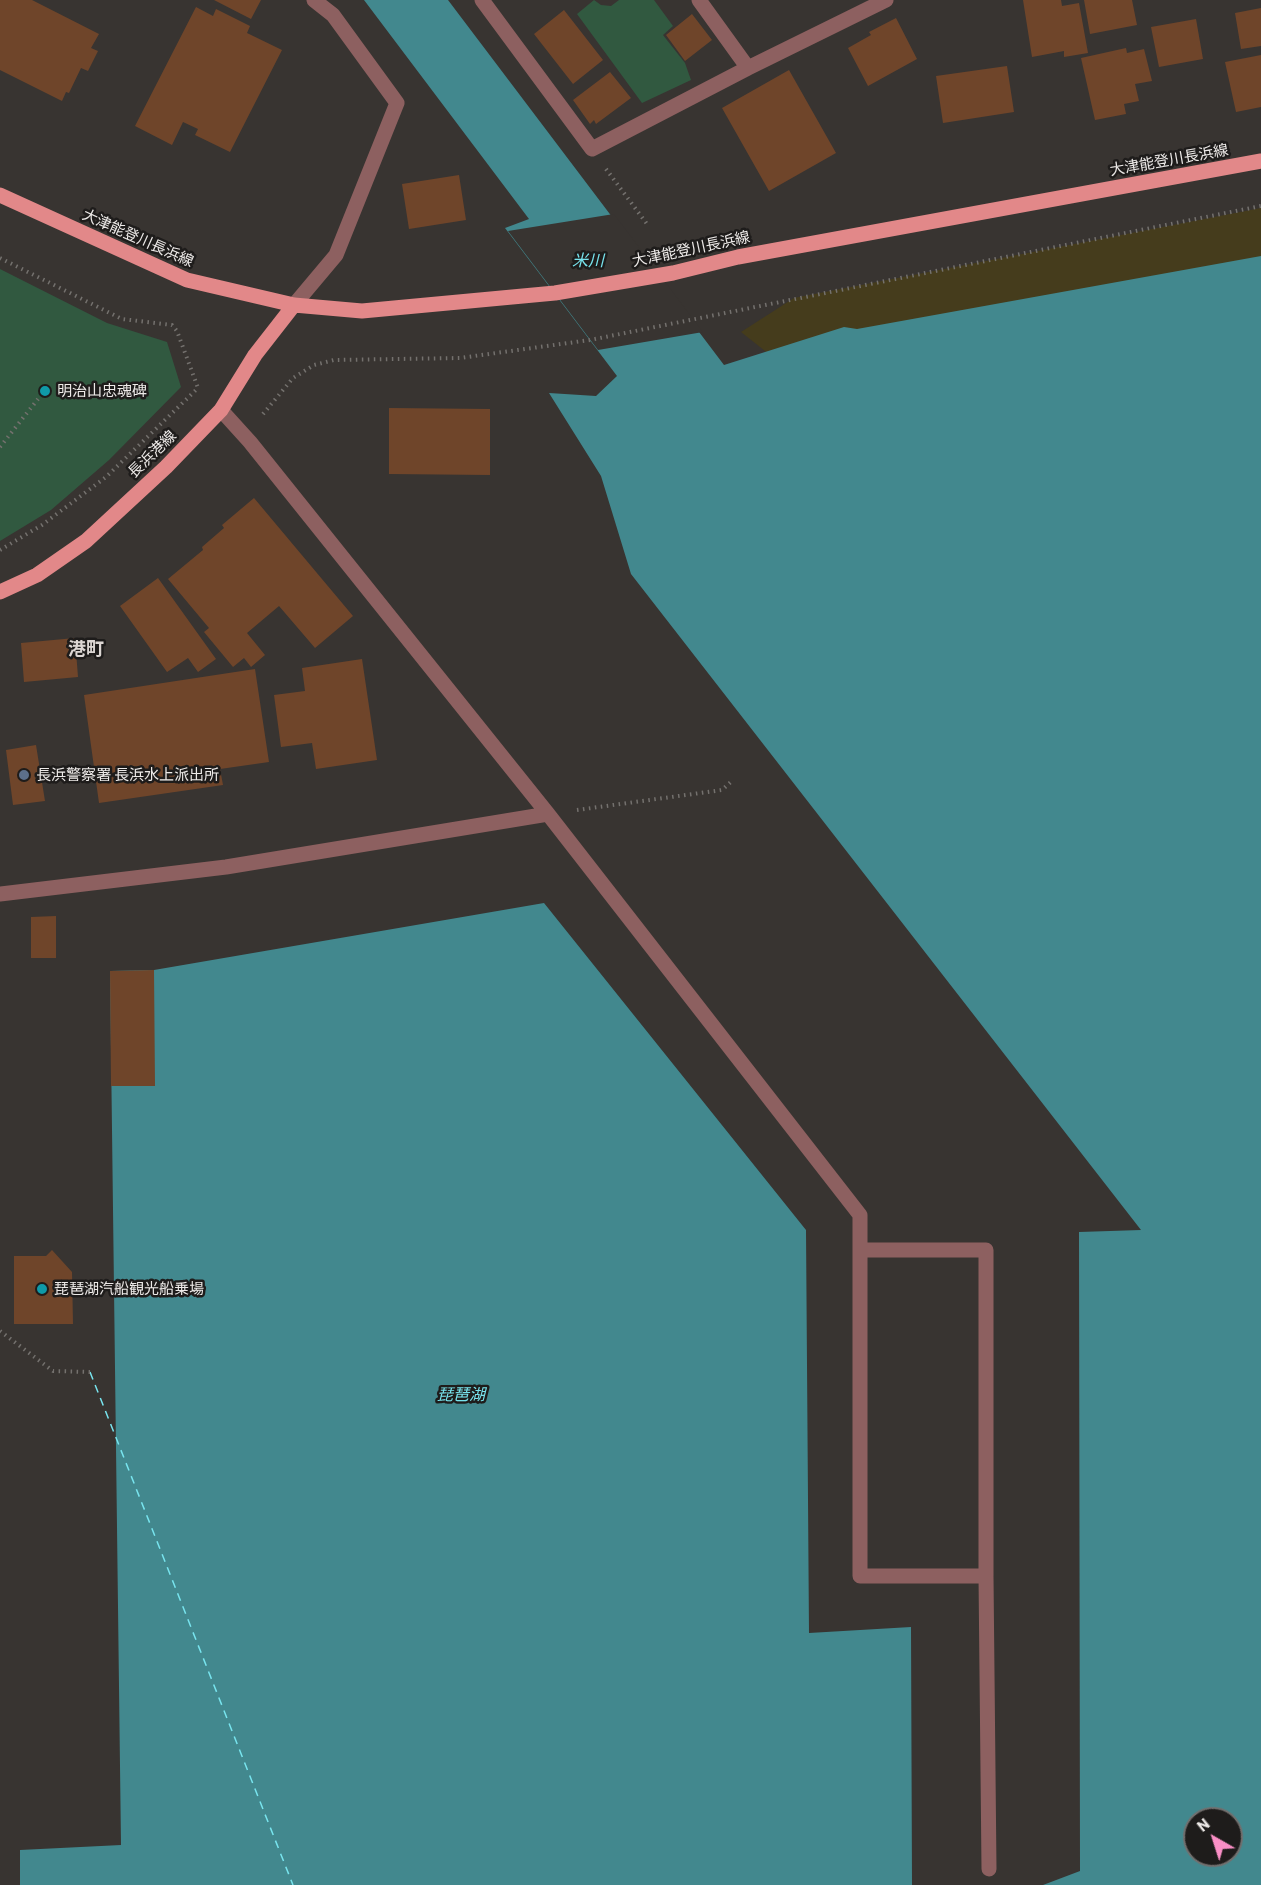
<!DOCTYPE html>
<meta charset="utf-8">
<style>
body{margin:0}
#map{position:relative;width:1261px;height:1885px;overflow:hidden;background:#383431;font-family:Barlow,sans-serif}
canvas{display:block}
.north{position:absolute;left:1183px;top:1807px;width:60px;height:60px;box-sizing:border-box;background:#1e1c1b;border:2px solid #716e6d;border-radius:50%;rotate:321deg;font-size:16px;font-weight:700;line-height:24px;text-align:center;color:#edeae8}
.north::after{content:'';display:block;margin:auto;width:21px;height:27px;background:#fa8fc6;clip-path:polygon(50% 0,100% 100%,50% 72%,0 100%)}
</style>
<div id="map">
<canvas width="1261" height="1885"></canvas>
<div class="north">N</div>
</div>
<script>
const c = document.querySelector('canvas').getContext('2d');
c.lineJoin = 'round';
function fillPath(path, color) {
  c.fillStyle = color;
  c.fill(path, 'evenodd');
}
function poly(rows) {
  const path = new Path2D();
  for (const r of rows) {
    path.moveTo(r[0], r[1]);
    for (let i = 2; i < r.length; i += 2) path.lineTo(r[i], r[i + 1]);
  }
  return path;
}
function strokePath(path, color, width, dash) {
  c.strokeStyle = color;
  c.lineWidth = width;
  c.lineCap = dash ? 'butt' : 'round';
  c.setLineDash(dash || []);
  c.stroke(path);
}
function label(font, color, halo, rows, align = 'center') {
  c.font = font + ' Barlow,"Noto Sans JP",sans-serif';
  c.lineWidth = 5;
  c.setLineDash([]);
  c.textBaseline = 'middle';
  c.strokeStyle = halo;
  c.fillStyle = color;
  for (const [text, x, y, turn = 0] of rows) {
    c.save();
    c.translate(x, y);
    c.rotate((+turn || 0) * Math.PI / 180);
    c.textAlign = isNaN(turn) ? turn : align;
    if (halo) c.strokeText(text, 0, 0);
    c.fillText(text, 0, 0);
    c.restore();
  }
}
const green = poly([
 [594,0,601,5,611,6,619,0,654,0,673,26,663,35,685,63,691,80,642,103,577,14],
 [0,269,107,323,167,342,181,387,109,460,51,510,0,541]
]);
const sand = poly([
 [1261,208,1261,325,784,366,741,332,794,298]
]);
const water = poly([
 [364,0,448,0,724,365,844,327,857,329,1261,256,1261,1885,1043,1885,1080,1871,1079,1232,1141,1230,631,574,601,476,549,393,596,396,617,376,505,228,529,219],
 [1195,1819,1231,1819,1231,1855,1195,1855],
 [544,903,806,1230,809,1633,911,1627,912,1885,20,1885,20,1850,121,1845,110,971,154,970]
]);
const pier = poly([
 [614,214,703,332,598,350,508,231]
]);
const ferry = poly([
 [90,1372,293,1885]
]);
const building = poly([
 [0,0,32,0,99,34,91,48,98,51,88,71,81,68,69,93,66,92,62,101,0,70],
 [214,0,261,0,251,19],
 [1023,0,1061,0,1062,6,1079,3,1088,53,1064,57,1064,51,1032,57],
 [1084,0,1132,0,1137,25,1090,34],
 [196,7,213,16,216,9,250,26,247,33,282,50,230,152,195,135,198,129,183,122,172,145,135,126],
 [1261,8,1261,46,1241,49,1235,13],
 [564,10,603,60,573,84,534,34],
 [692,14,712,40,685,61,666,35],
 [896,18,917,59,868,86,848,48,871,35,869,32],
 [1196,19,1203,59,1159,67,1151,27],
 [1126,48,1127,53,1144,49,1152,81,1135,84,1139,101,1124,104,1126,114,1095,120,1081,58],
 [1261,55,1261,107,1236,112,1225,62],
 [1007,66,1014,112,943,123,936,76],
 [789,70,836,153,769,191,722,108],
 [610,72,631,98,596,124,594,120,590,124,573,100],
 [459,175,466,220,409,229,402,184],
 [389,408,490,409,490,475,389,474],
 [254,498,353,616,315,648,279,606,247,633,265,655,251,667,244,658,233,667,204,632,209,628,168,579,203,550,202,547,224,528,222,525],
 [158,578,216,659,198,672,188,658,167,672,120,606],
 [75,638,78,677,24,682,21,643],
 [362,659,377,760,316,769,312,743,281,747,274,695,305,691,302,668],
 [255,669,269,762,220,769,223,785,99,803,84,695],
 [36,745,45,801,13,805,6,750],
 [56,916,56,958,31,958,31,917],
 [154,970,155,1086,111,1086,110,971],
 [52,1250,72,1272,73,1324,14,1324,14,1256,46,1256]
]);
const path = poly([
 [606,169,647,224],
 [0,258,122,319,172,325,177,331,198,388],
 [263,414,293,378,314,365,334,360,460,358,590,340,1261,206],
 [0,447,38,399],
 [0,550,42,525,106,477,198,388],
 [577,810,722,790,733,780],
 [0,1331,53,1371,90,1372]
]);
const minor = poly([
 [482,0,592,149,748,68],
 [699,0,748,68,886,0],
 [294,305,336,255,397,103,333,15,314,0],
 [221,410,250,442,548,814,860,1215,860,1576,986,1576,986,1250,861,1250],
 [0,894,226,867,548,814],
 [986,1576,989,1869]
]);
const major = poly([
 [0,195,187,280,294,305,362,311,555,293,673,273,738,257,1261,161],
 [0,592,37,575,86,541,166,467,221,410,255,355,294,305]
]);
const markers = [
 [45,391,6,"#0f9aa8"],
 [24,775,6,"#5c6f8a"],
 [42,1289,6,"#0f9aa8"]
];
const streetNames = [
 ["大津能登川長浜線",1169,160,-10],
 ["大津能登川長浜線",138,238,24],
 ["大津能登川長浜線",691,249,-12],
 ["長浜港線",152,454,-44]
];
const poiNames = [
 ["明治山忠魂碑",57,391],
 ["長浜警察署 長浜水上派出所",36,775],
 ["琵琶湖汽船観光船乗場",54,1289]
];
const waterNames = [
 ["米川",588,261],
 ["琵琶湖",461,1395]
];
const quarterNames = [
 ["港町",86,649]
];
fillPath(green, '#315940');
fillPath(sand, '#453c1c');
fillPath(water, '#42888e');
fillPath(pier, '#383431');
strokePath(ferry, '#78e4ee', 1.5, [8, 6]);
fillPath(building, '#6f452a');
strokePath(path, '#74716e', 4, [1.5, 4.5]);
strokePath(minor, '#8d6060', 15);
strokePath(major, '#e28889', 15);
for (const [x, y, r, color] of markers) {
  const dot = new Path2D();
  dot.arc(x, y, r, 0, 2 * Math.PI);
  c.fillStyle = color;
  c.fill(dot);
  strokePath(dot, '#1e1c1b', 2);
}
label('15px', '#edeae8', '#1e1c1b', streetNames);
label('15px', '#edeae8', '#1e1c1b', poiNames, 'left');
label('italic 16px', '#78e4ee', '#1e1c1b', waterNames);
label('bold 18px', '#dcd6d3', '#1e1c1b', quarterNames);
</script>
